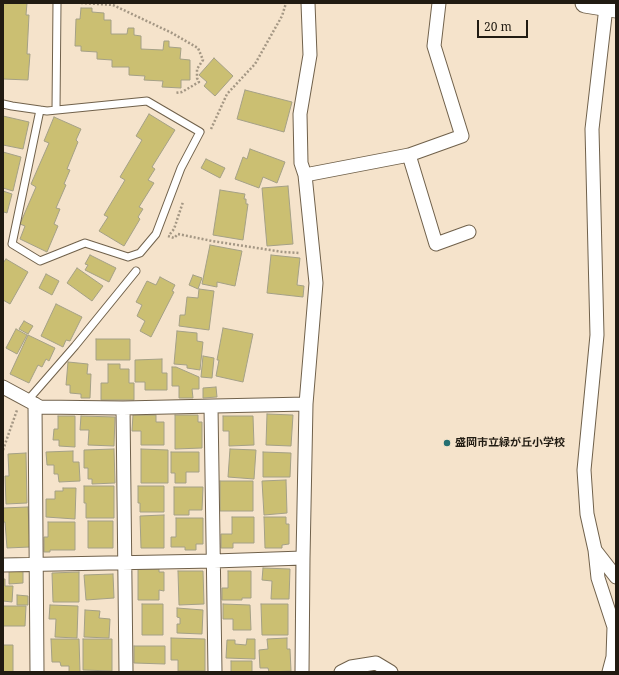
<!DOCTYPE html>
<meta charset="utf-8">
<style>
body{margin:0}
#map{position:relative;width:619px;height:675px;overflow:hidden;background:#f5e3cb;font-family:"Noto Serif",serif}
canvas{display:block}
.frame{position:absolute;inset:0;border:4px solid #211b12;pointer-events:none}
.scale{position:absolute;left:477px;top:20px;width:51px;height:18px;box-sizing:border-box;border:2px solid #211b12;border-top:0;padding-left:5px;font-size:12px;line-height:14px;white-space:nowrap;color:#211b12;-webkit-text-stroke:3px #f5e3cb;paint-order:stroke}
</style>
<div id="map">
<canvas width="619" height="675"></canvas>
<div class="frame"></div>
<div class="scale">20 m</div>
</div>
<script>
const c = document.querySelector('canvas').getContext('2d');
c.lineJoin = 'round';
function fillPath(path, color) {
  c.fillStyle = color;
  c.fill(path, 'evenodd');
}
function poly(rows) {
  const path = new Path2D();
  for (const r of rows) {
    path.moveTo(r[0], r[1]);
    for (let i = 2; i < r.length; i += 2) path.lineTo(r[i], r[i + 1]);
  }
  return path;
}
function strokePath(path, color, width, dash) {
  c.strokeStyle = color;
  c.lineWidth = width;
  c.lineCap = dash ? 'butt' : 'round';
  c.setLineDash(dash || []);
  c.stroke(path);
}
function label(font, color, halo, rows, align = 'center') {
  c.font = font + ' "Noto Serif","Noto Sans JP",serif';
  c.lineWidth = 3;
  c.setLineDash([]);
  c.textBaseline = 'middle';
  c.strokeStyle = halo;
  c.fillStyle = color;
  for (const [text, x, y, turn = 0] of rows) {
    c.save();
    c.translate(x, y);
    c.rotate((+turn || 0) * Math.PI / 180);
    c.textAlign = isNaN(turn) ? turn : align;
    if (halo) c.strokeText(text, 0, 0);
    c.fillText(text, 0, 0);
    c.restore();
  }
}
const building = poly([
 [3,3,27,3,26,15,29,15,27,54,30,54,28,80,3,79,3,3],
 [81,8,92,8,92,12,104,13,104,20,111,20,111,34,127,34,128,28,134,28,134,35,141,36,141,49,163,50,164,41,169,41,169,47,181,48,180,59,190,60,190,80,181,80,181,88,162,87,163,81,144,80,145,76,129,75,129,67,112,67,112,60,97,59,97,52,81,51,81,46,75,46,76,19,80,19,81,8],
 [214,58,233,76,215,96,204,86,207,82,199,75,214,58],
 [245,90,292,102,284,132,237,119,245,90],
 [149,114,175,130,152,167,155,169,148,180,154,183,139,207,143,209,138,217,140,219,124,246,99,231,108,217,104,215,125,180,120,177,142,140,136,136,149,114],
 [3,116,29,122,23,149,3,145,3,116],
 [54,117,81,129,76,140,78,142,67,169,70,170,64,184,66,185,56,208,60,209,54,224,58,226,47,252,20,239,25,226,20,224,36,187,31,184,49,143,44,141,54,117],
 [250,149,285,162,277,183,263,177,259,188,235,179,243,157,247,159,250,149],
 [3,152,21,157,13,191,3,188,3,152],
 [206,159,225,168,220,178,201,168,206,159],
 [288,186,293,244,267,246,262,188,288,186],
 [220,190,245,194,244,199,246,199,246,204,248,204,243,240,213,235,220,190],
 [3,191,12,194,7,213,4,212,3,215,3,191],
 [210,245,242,251,235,286,217,282,217,287,202,284,210,245],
 [90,255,116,268,109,282,85,270,88,265,85,264,90,255],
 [271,255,300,258,297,285,304,286,303,297,267,293,271,255],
 [6,259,28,272,10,304,3,300,3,263,6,259],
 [77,268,103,286,92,301,67,283,77,268],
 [46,274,59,281,52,295,39,288,46,274],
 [193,275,202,278,198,289,189,285,193,275],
 [160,277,175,285,172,291,174,292,151,337,140,331,145,321,137,316,142,305,136,302,147,281,156,285,160,277],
 [199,289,214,291,209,330,179,326,180,315,185,315,187,297,198,298,199,289],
 [56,304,82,317,70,341,66,340,63,347,41,336,56,304],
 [24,321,33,326,28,334,19,329,24,321],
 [223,328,253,334,243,382,216,376,219,360,217,360,223,328],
 [16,329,27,335,17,354,6,348,16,329],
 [177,331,197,333,197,341,203,342,200,370,187,368,187,365,174,364,177,331],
 [28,335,55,348,49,361,46,359,42,367,38,365,29,383,10,374,28,335],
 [96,339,130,339,130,360,96,360,96,339],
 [203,356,214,358,212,378,201,377,203,356],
 [162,359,162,373,167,373,167,390,145,390,145,382,135,382,135,360,162,359],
 [68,362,88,364,87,374,91,374,90,398,81,398,81,394,70,393,70,385,66,385,68,362],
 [108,364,120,364,120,369,129,369,129,383,134,383,134,400,101,400,101,383,108,383,108,364],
 [172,367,176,367,199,377,199,389,192,389,193,398,179,398,179,386,172,386,172,367],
 [216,387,217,397,203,398,203,388,216,387],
 [267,414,293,415,291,446,266,445,267,414],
 [133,415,156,415,156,422,164,422,164,445,141,445,141,431,132,431,133,415],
 [175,415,198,415,198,422,202,422,202,448,175,449,175,415],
 [58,416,75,416,75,447,59,446,59,440,53,440,54,429,58,429,58,416],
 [81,416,115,417,114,446,88,445,89,430,80,430,81,416],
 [223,416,253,416,254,445,229,446,229,431,223,431,223,416],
 [114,449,115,483,92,484,92,479,88,479,88,468,84,468,84,450,114,449],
 [141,449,168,450,168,483,141,483,141,449],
 [230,449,256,450,254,479,228,477,230,449],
 [73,451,73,462,79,462,80,481,59,482,58,474,54,474,54,465,47,465,46,452,73,451],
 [171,452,199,452,199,472,186,472,186,483,175,483,175,473,171,473,171,452],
 [263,452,291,453,290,477,263,477,263,452],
 [26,453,27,503,6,504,5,476,9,476,8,454,26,453],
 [286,480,287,513,264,515,262,481,286,480],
 [220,481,253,481,253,511,220,511,220,481],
 [84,486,114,486,114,518,86,518,86,503,84,503,84,486],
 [138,486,164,486,164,512,140,512,140,503,138,503,138,486],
 [174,487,203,487,202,510,189,510,189,515,174,515,174,487],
 [63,488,76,488,75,519,46,517,46,499,55,499,55,491,63,491,63,488],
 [28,507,30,547,7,548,5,522,3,522,3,508,28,507],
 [164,515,164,548,141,548,140,516,164,515],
 [232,517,254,517,254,543,233,543,233,548,221,548,221,534,232,534,232,517],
 [264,517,286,517,286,524,289,524,289,544,282,545,282,548,265,548,264,517],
 [176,518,203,518,203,544,196,544,196,550,185,550,185,547,171,547,171,537,176,537,176,518],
 [88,521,113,521,113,548,88,548,88,521],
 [48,522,75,522,75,550,50,550,50,552,44,552,44,537,48,537,48,522],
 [263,568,290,569,289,599,271,599,272,581,262,580,263,568],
 [138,569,159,569,159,572,164,572,164,591,159,590,159,600,138,600,138,569],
 [9,571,23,571,23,583,9,584,9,571],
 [178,571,203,571,204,604,179,605,178,571],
 [228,571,251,571,251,598,242,598,242,600,222,600,222,588,228,588,228,571],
 [79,572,79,602,53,602,52,573,79,572],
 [113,574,114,598,86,600,84,575,113,574],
 [3,579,5,579,5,586,13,586,12,602,3,601,3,579],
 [17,595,28,596,28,605,17,605,17,595],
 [142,604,163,604,163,635,142,635,142,604],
 [223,604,250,605,251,630,233,630,233,619,223,619,223,604],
 [261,604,288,604,288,635,262,635,261,604],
 [50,605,78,606,77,638,55,637,56,619,49,619,50,605],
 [3,606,26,606,25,626,3,626,3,606],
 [177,608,203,610,202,634,177,633,177,624,180,624,180,618,177,617,177,608],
 [85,610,100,611,99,618,110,619,109,638,84,637,85,610],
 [171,638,205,639,205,671,178,671,178,660,171,660,171,638],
 [287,638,287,649,290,649,291,671,269,672,268,668,260,668,259,650,268,649,267,639,287,638],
 [51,639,79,639,80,672,69,672,69,666,61,666,60,662,52,662,51,639],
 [83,639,112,639,112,671,83,670,83,639],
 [247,639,255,639,255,659,226,658,227,640,235,640,235,644,246,645,247,639],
 [3,645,13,645,13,672,3,672,3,645],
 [134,646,165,646,165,664,134,663,134,646],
 [231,661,252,661,252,672,231,672,231,661]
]);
const path = poly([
 [81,3,113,5,172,33,198,48,203,60,197,69,197,78,199,82,182,92,175,93],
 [211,129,227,94,255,64,282,16,286,3],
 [170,234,174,229,183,202],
 [168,236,174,238,178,234,212,241,283,252,299,253],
 [3,450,17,410]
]);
const lane = poly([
 [3,104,12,106,47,111,147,101,200,132,181,168,156,234,140,253,128,257,85,243,40,261,12,244,40,110],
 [56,110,57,3],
 [28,400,75,346,136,271]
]);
const street = poly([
 [606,7,592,129,597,335,584,470,587,514,595,550,598,578,614,627,613,657,609,672],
 [409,155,436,244,469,232],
 [305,175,409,155,462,136,434,46,439,3],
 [3,387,40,407,123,408,306,404,303,558],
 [35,404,37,672],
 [306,404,316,283,305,175,301,163,300,114,310,55,308,3],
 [211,407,215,672],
 [123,408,126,672],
 [595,550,616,577],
 [3,565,214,561,303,558,302,672],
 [341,672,351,667,376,663,391,672]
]);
const secondary = poly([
 [585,3,616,8]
]);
const markers = [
 [447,443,4,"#257072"]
];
const poiNames = [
 ["盛岡市立緑が丘小学校",455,443]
];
fillPath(building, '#cbbf72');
strokePath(building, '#a4a086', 1);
strokePath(lane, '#70614b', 9);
strokePath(street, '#70614b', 15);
strokePath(secondary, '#70614b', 21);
strokePath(path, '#a49784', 2.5, [2, 2]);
strokePath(lane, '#fff', 7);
strokePath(street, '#fff', 13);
strokePath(secondary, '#fff', 19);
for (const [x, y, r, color] of markers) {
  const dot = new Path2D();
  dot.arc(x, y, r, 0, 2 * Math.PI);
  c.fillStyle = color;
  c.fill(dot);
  strokePath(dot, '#f5e3cb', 1.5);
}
label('bold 11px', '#211b12', '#f5e3cb', poiNames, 'left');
</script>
